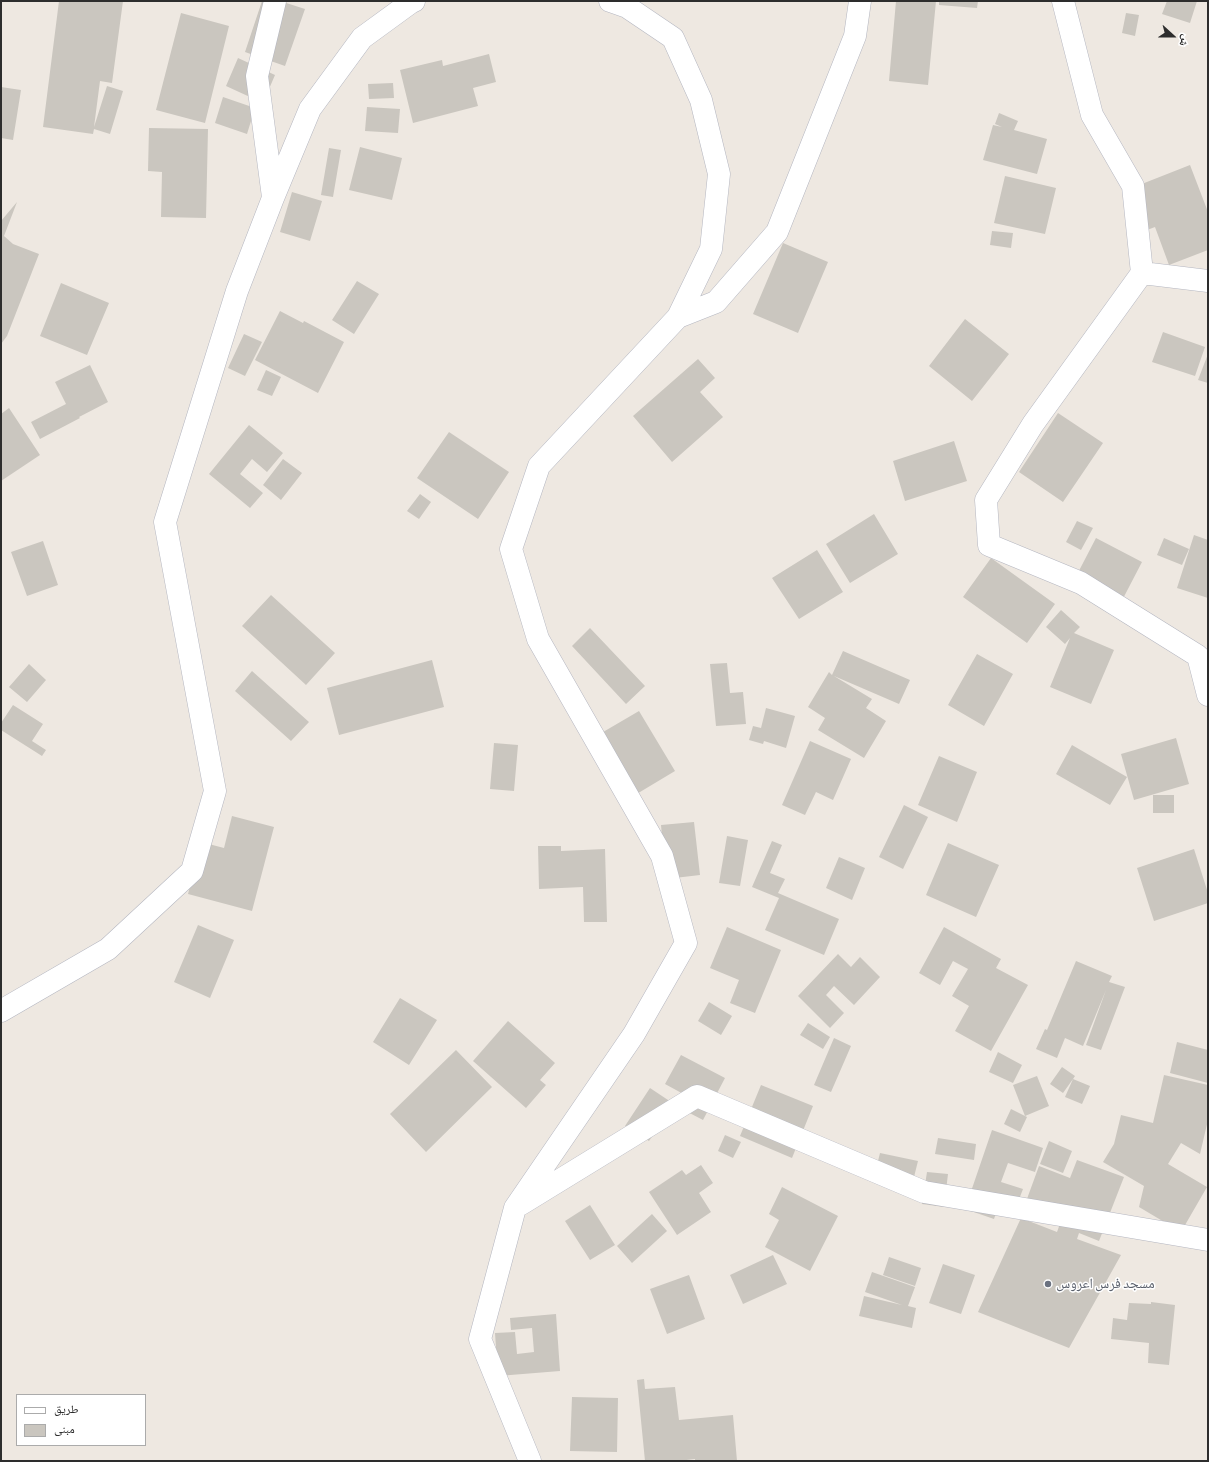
<!DOCTYPE html>
<meta charset="utf-8">
<style>
body{margin:0}
#map{position:relative;width:1209px;height:1462px;overflow:hidden;background:#eee8e1;font-family:"Alegreya Sans","Noto Naskh Arabic",sans-serif}
canvas{display:block}
.frame{position:absolute;inset:0;border:2px solid #2d2d2d;pointer-events:none}
.legend{position:absolute;left:16px;top:1394px;width:130px;height:52px;box-sizing:border-box;background:#fff;border:1px solid #ababab;margin:0;padding:5px 7px;list-style:none;font-size:12px;color:#2d2d2d}
.legend li{display:flex;align-items:center;gap:8px;height:20px}
.legend b{width:20px;border:1px solid #ababab}
.north{position:absolute;left:1153px;top:16px;width:40px;height:40px;-webkit-text-stroke:3px #fff;paint-order:stroke;rotate:111deg;font-size:11px;font-weight:700;line-height:16px;text-align:center;color:#2d2d2d}
.north::after{content:'';display:block;margin:auto;width:14px;height:18px;background:#2d2d2d;clip-path:polygon(50% 0,100% 100%,50% 72%,0 100%)}
</style>
<div id="map">
<canvas width="1209" height="1462"></canvas>
<div class="frame"></div>
<ul class="legend">
<li><b style="height:5px;background:#fff"></b>طريق</li>
<li><b style="height:11px;background:#cac6bf"></b>مبنى</li>
</ul>
<div class="north">ش</div>
</div>
<script>
const c = document.querySelector('canvas').getContext('2d');
c.lineJoin = 'round';
function fillPath(path, color) {
  c.fillStyle = color;
  c.fill(path, 'evenodd');
}
function poly(rows) {
  const path = new Path2D();
  for (const r of rows) {
    path.moveTo(r[0], r[1]);
    for (let i = 2; i < r.length; i += 2) path.lineTo(r[i], r[i + 1]);
  }
  return path;
}
function strokePath(path, color, width, dash) {
  c.strokeStyle = color;
  c.lineWidth = width;
  c.lineCap = dash ? 'butt' : 'round';
  c.setLineDash(dash || []);
  c.stroke(path);
}
function label(font, color, halo, rows, align = 'center') {
  c.font = font + ' "Alegreya Sans","Noto Naskh Arabic",sans-serif';
  c.lineWidth = 3;
  c.setLineDash([]);
  c.textBaseline = 'middle';
  c.strokeStyle = halo;
  c.fillStyle = color;
  for (const [text, x, y, turn = 0] of rows) {
    c.save();
    c.translate(x, y);
    c.rotate((+turn || 0) * Math.PI / 180);
    c.textAlign = isNaN(turn) ? turn : align;
    if (halo) c.strokeText(text, 0, 0);
    c.fillText(text, 0, 0);
    c.restore();
  }
}
const building = poly([
 [59,1,123,1,112,83,100,81,94,127,107,86,123,91,110,134,94,129,93,134,43,127],
 [262,1,280,1,305,9,285,66,245,52],
 [896,1,936,1,928,85,889,81],
 [939,1,978,1,977,8,939,5],
 [1167,1,1197,1,1190,23,1162,14],
 [181,13,229,26,205,123,156,110],
 [1126,13,1139,15,1135,36,1122,33],
 [489,54,496,82,473,88,478,106,413,123,400,70,442,60,443,66],
 [238,58,275,75,263,103,226,86],
 [393,83,394,98,369,99,368,84],
 [1,87,21,90,13,140,1,138],
 [223,97,255,108,247,134,215,123],
 [367,107,400,109,398,133,365,131],
 [999,113,1018,121,1014,130,1047,139,1037,174,983,160,993,125,1002,127,995,124],
 [149,128,208,129,206,218,161,217,162,172,148,171],
 [360,147,402,158,392,200,349,190],
 [329,148,341,150,333,197,321,195],
 [1190,165,1208,212,1208,250,1169,265,1155,227,1139,233,1124,191],
 [1005,176,1056,188,1045,234,994,223],
 [292,192,322,201,310,241,280,232],
 [17,202,4,236,13,244,39,254,7,336,1,344,1,221],
 [992,231,1013,233,1011,248,990,245],
 [783,243,828,262,798,333,753,314],
 [357,281,379,294,354,334,332,320],
 [61,283,109,303,87,355,40,336],
 [280,311,303,323,304,321,344,342,318,393,255,360],
 [965,319,1009,354,972,401,929,366],
 [1163,332,1205,347,1195,376,1152,362],
 [244,334,262,342,245,376,228,368],
 [1208,354,1208,383,1198,380],
 [698,359,715,378,700,392,723,417,672,462,633,416],
 [90,365,108,402,79,417,80,418,40,439,31,422,66,404,55,382],
 [266,370,281,377,272,396,257,390],
 [9,408,40,455,1,481,1,414],
 [1058,413,1103,443,1063,502,1019,472],
 [249,425,283,453,267,472,252,459,240,474,263,493,250,508,209,474],
 [449,432,509,472,478,519,417,478],
 [954,441,967,481,905,501,893,461],
 [283,459,302,473,281,500,263,485],
 [420,494,431,502,419,519,407,511],
 [874,514,898,554,850,583,826,544],
 [1077,521,1093,528,1081,550,1066,542],
 [1194,535,1208,540,1208,598,1177,588],
 [1096,538,1142,562,1116,612,1070,588],
 [1164,538,1189,549,1182,565,1157,555],
 [43,541,58,585,27,596,11,552],
 [817,550,843,592,799,619,772,578],
 [991,558,1055,604,1027,643,963,597],
 [271,595,335,653,306,685,242,626],
 [1061,610,1080,627,1074,633,1114,650,1091,704,1050,687,1070,638,1065,644,1046,627],
 [590,628,645,686,626,704,572,646],
 [843,651,910,680,899,704,834,676,872,699,866,708,886,721,864,758,818,730,825,718,808,707,829,672,832,675],
 [977,654,1013,674,984,726,948,705],
 [432,660,444,707,339,735,327,688],
 [727,663,730,693,743,692,746,724,716,726,710,664],
 [29,664,46,680,27,702,9,687],
 [252,671,309,722,291,741,235,691],
 [13,705,43,724,32,741,46,750,42,756,1,730,1,723],
 [766,708,795,716,786,748,764,741,763,744,749,740,753,726,761,728],
 [639,711,675,771,635,795,598,735],
 [1176,738,1189,784,1134,800,1121,754],
 [810,741,851,759,833,800,816,792,805,815,782,805],
 [494,743,518,745,514,791,490,789],
 [1072,745,1127,777,1110,805,1056,774],
 [939,756,977,772,957,822,918,805],
 [1153,795,1174,795,1174,813,1153,813],
 [904,805,928,817,903,869,879,857],
 [232,816,274,827,252,911,188,894,201,842,224,848],
 [694,822,700,875,666,879,661,825],
 [727,836,748,840,740,886,719,883],
 [772,841,782,845,770,873,785,879,778,893,839,919,824,955,765,930,779,898,752,887],
 [948,843,999,865,976,917,926,895],
 [538,846,561,846,561,851,605,849,607,922,584,922,583,887,539,889],
 [1194,849,1208,893,1208,903,1154,921,1137,868],
 [839,857,865,868,852,900,826,888],
 [198,925,234,940,210,998,174,982],
 [727,927,781,950,755,1013,730,1003,739,980,710,968],
 [944,927,1001,959,996,968,1028,985,991,1051,955,1031,969,1006,952,996,968,969,953,961,940,985,919,973],
 [838,954,851,967,860,957,880,977,854,1005,834,986,826,995,844,1013,830,1028,798,996],
 [1076,961,1112,976,1109,982,1125,987,1101,1050,1086,1045,1106,990,1083,1046,1065,1038,1057,1058,1036,1049,1045,1029,1047,1030],
 [400,998,437,1020,409,1065,373,1042],
 [709,1002,732,1016,721,1035,698,1021],
 [508,1021,555,1063,540,1080,546,1085,526,1108,473,1061],
 [808,1023,830,1037,823,1049,800,1035],
 [834,1038,851,1046,831,1092,814,1085],
 [1177,1042,1208,1050,1208,1083,1170,1073],
 [456,1050,492,1087,426,1152,390,1114],
 [998,1052,1022,1065,1013,1083,989,1072],
 [681,1055,725,1078,703,1120,680,1108,687,1096,665,1084],
 [1062,1067,1075,1076,1073,1079,1090,1086,1082,1104,1065,1097,1073,1079,1063,1093,1050,1084],
 [1164,1075,1208,1085,1208,1120,1200,1154,1181,1143,1168,1164,1207,1187,1181,1232,1139,1207,1144,1186,1103,1162,1114,1144,1121,1115,1153,1123],
 [1037,1076,1049,1106,1025,1116,1013,1085],
 [761,1085,813,1106,792,1158,740,1136],
 [650,1088,674,1104,649,1141,625,1126],
 [1011,1109,1027,1117,1020,1132,1004,1124],
 [992,1130,1043,1148,1035,1172,1008,1163,1001,1182,1023,1189,1016,1207,1000,1201,994,1219,965,1209],
 [725,1135,741,1142,733,1158,718,1151],
 [938,1138,976,1144,974,1160,935,1154],
 [1049,1141,1072,1151,1063,1173,1040,1164],
 [880,1153,918,1161,912,1185,874,1177],
 [1077,1160,1124,1177,1099,1241,1079,1233,1077,1239,1121,1255,1069,1348,978,1312,1021,1218,1057,1232,1061,1221,1024,1207,1039,1166,1070,1178],
 [701,1165,713,1183,699,1193,711,1212,677,1235,649,1192,682,1170,686,1175],
 [927,1172,948,1174,944,1207,922,1204],
 [782,1187,838,1216,810,1271,765,1247,779,1220,769,1214],
 [590,1205,615,1245,590,1260,565,1221],
 [652,1214,667,1231,632,1263,617,1246],
 [773,1255,787,1284,743,1304,730,1275],
 [889,1257,921,1268,915,1286,883,1275],
 [943,1264,975,1275,961,1314,929,1303],
 [872,1272,915,1287,908,1306,916,1308,912,1328,859,1316,864,1296,902,1305,865,1292],
 [689,1275,705,1319,667,1334,650,1289],
 [1151,1302,1175,1305,1169,1365,1148,1363,1149,1343,1111,1339,1113,1318,1127,1320,1129,1303,1151,1304],
 [556,1314,560,1371,498,1376,495,1333,515,1332,517,1354,534,1352,532,1328,511,1330,510,1318],
 [644,1379,645,1389,675,1387,679,1420,733,1415,737,1461,695,1461,695,1459,678,1461,645,1461,637,1380],
 [572,1397,618,1398,617,1452,570,1451]
]);
const minor = poly([
 [1063,1,1092,115,1133,186,1142,273,1033,424,986,500,989,545,1081,583,1198,656,1208,695],
 [273,197,257,76,275,1],
 [1142,273,1208,281],
 [678,317,716,302,777,232,855,36,860,1],
 [1,1011,108,949,192,871,215,791,165,522,237,291,273,198,310,109,362,38,410,3,414,1],
 [521,1204,697,1096,924,1192,1208,1240],
 [530,1461,480,1339,515,1208,634,1034,686,943,662,856,538,639,511,549,539,466,678,317,711,249,719,174,701,100,673,38,627,7,610,1]
]);
const markers = [
 [1048,1284,4,"#6b7280"]
];
const worshipNames = [
 ["مسجد فرس اعروس",1056,1284]
];
fillPath(building, '#cac6bf');
strokePath(minor, '#b4b6c0', 23);
strokePath(minor, '#fff', 22);
for (const [x, y, r, color] of markers) {
  const dot = new Path2D();
  dot.arc(x, y, r, 0, 2 * Math.PI);
  c.fillStyle = color;
  c.fill(dot);
  strokePath(dot, '#fff', 1.5);
}
label('14px', '#5b616d', '#fff', worshipNames, 'left');
</script>
